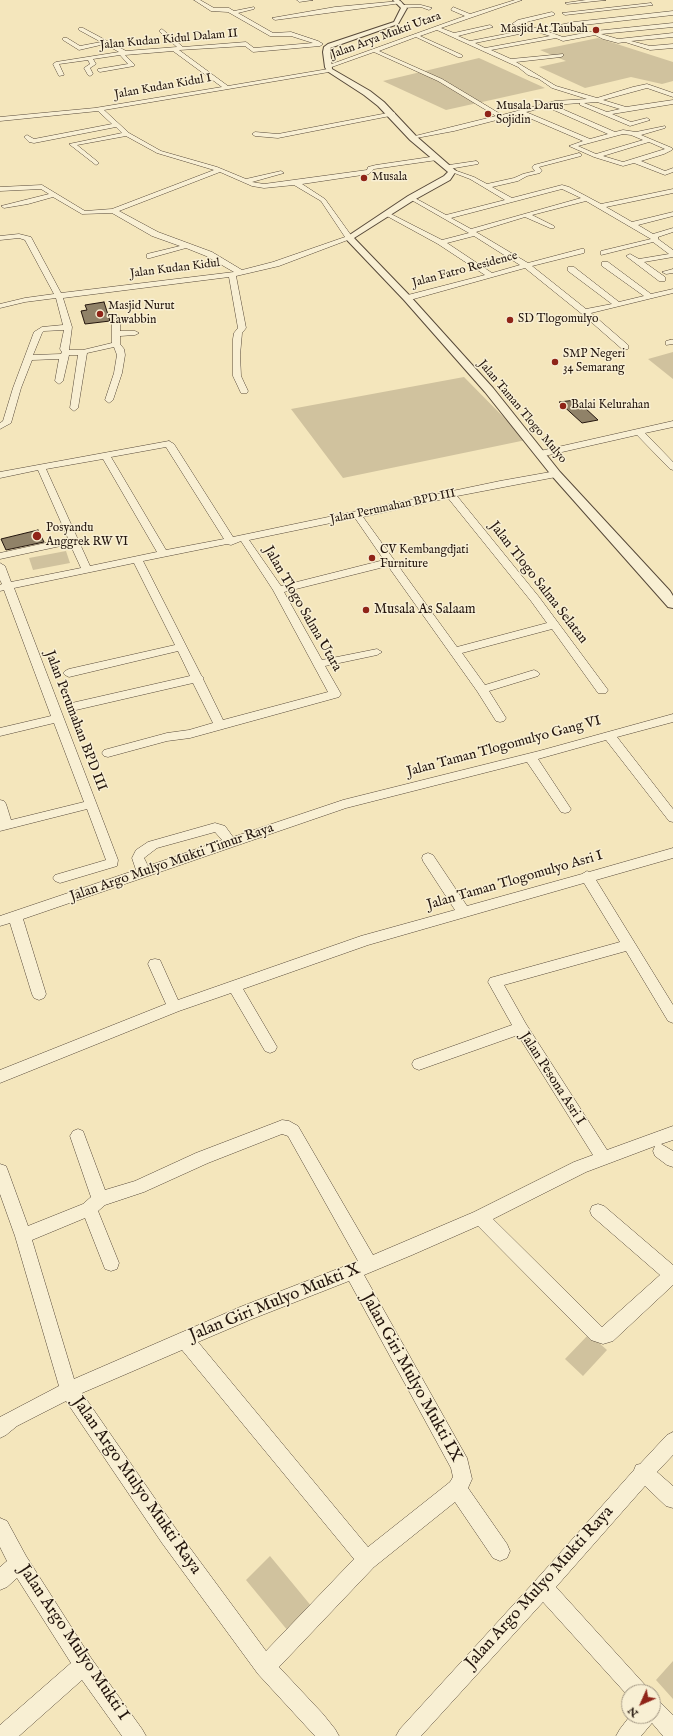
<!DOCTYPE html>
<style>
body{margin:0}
#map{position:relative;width:673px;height:1736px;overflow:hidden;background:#f4e6bc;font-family:"IM FELL English",serif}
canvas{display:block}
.north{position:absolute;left:621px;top:1684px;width:40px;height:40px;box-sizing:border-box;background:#f8efd3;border:1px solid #a39884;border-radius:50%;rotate:225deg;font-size:11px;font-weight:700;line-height:16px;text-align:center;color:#23150d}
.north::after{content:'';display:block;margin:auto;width:14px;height:18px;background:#8f2418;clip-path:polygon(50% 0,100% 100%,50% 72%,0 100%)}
</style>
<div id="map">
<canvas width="673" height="1736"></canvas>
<div class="north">N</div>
</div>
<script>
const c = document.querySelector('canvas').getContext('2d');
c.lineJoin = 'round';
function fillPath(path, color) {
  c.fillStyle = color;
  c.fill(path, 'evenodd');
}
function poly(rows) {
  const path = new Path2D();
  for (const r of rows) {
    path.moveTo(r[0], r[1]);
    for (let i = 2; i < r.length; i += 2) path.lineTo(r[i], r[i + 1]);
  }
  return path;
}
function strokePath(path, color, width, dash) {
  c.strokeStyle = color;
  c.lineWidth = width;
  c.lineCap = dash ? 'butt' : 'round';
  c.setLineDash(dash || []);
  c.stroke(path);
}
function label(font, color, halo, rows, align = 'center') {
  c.font = font + ' "IM FELL English",serif';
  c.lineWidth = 3;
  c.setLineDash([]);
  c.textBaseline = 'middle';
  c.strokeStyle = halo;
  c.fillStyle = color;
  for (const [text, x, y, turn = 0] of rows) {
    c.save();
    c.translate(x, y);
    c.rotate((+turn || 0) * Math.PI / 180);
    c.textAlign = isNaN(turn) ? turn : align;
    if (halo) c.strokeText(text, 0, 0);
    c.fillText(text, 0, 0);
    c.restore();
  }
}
const green = poly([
 [598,38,673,62,673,81,662,84,631,77,585,88,539,67,566,61,540,50],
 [479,58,545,88,446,110,383,81],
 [673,352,673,379,648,359],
 [464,377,526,440,343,478,291,409],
 [66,551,70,563,33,570,29,558],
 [589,1334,607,1350,583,1376,565,1359],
 [270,1556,317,1613,293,1637,246,1580],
 [673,1661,673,1699,656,1680]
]);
const building = poly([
 [104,302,110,321,85,324,81,311,87,310,85,305,104,302],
 [576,400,584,407,598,420,582,423,559,402,576,400],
 [38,530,44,542,6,550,1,539,38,530]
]);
const minor = poly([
 [194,0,200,0,214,8,229,8,234,11,254,7,254,9,238,13,273,33,291,32,318,41,323,44,320,46,253,52,245,46,179,50,228,86,328,69,325,67,326,66,465,16,451,10,453,7,470,14,515,0,522,0,441,28,454,33,490,25,493,27,458,36,470,41,521,31,524,33,475,43,485,48,550,36,512,24,518,20,552,12,555,14,554,15,519,24,540,29,574,22,673,11,673,15,574,26,546,31,563,37,595,31,673,23,673,27,601,34,618,39,673,33,673,37,631,41,650,46,673,44,673,48,650,50,625,42,618,43,603,39,595,35,563,41,556,38,491,50,511,59,563,54,563,56,561,57,516,62,556,86,597,98,633,87,647,84,673,93,673,97,647,88,603,100,626,107,673,100,673,104,612,114,631,122,647,118,650,120,630,126,580,105,580,103,553,105,615,132,623,130,636,132,665,126,665,128,641,135,672,148,672,150,664,154,641,161,665,171,673,168,673,172,665,175,634,163,623,166,594,157,569,146,583,141,520,114,454,131,411,139,411,137,496,116,438,81,374,52,329,68,332,70,329,72,104,110,129,133,161,151,217,167,246,179,281,171,284,173,252,182,264,184,367,170,368,167,376,165,437,156,440,158,437,160,374,169,369,174,302,184,325,199,353,238,279,266,236,276,246,328,242,333,240,355,241,376,248,391,247,393,241,393,233,376,233,339,234,333,238,328,229,277,63,298,72,327,69,350,83,350,112,343,112,322,116,320,120,322,120,331,135,331,139,333,135,335,120,336,120,344,124,349,125,355,122,373,113,400,109,403,105,400,114,373,117,355,114,347,87,353,78,408,74,411,70,408,78,355,69,355,63,381,59,384,55,381,59,359,32,360,21,388,11,423,0,429,0,423,3,421,13,388,34,332,42,327,63,325,56,298,25,302,0,308,0,304,25,298,54,294,25,240,19,238,0,240,0,236,19,234,31,237,61,293,234,272,206,256,186,248,150,258,147,258,147,254,180,246,152,236,112,213,82,214,53,197,28,204,4,208,1,206,49,194,41,189,0,191,0,187,42,185,85,211,112,209,214,170,157,153,126,136,77,145,98,162,99,163,96,165,69,144,122,133,116,127,34,143,29,142,24,137,27,135,34,139,112,124,98,111,0,121,0,117,95,108,222,87,173,51,125,55,134,64,134,66,100,72,98,71,98,69,128,64,120,55,93,59,96,64,90,68,93,74,90,76,88,75,84,68,90,64,88,60,59,64,64,75,59,76,53,64,56,62,119,52,105,44,79,50,63,40,63,38,67,38,80,46,101,42,79,30,79,28,83,28,126,51,177,47,160,32,160,30,162,29,183,47,246,42,254,48,313,43,291,36,270,36,228,12,211,11,194,0],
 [437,30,518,67,528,75,539,79,552,88,587,99,555,101,502,115,442,79,379,51,416,37,458,57,462,57,462,55,420,36,437,30],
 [597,102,620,109,607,112,584,103,597,102],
 [547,107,608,134,590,139,526,112,547,107],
 [623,134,631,135,643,140,596,154,578,146,623,134],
 [649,142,665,149,623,162,603,156,649,142],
 [220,172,252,186,264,188,294,185,321,201,345,237,273,262,242,270,212,252,158,232,119,211,220,172],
 [64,330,60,349,62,352,61,354,33,355,42,333,44,331,64,330],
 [297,0,313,0,299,2,297,0],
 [586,0,606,0,567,4,565,3,586,0],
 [400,1,402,3,275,20,272,18,335,7,400,1],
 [651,3,653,5,565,15,562,13,651,3],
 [404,5,421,5,432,8,429,10,421,7,402,8,404,5],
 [393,112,395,113,395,115,278,138,255,136,252,134,255,132,278,134,393,112],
 [579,153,581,154,581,156,539,167,542,171,540,173,527,176,518,181,492,187,512,198,562,185,569,187,601,204,673,189,673,193,606,207,632,222,673,212,673,216,638,225,653,234,673,228,673,232,658,237,658,239,673,250,673,257,644,262,665,277,665,281,659,281,626,256,630,254,639,259,669,254,653,242,601,255,601,251,651,239,586,201,532,215,554,226,554,228,550,228,525,217,476,232,528,263,581,249,584,249,584,253,532,266,586,309,612,304,568,271,568,267,574,267,619,302,644,296,602,266,602,262,608,262,651,294,673,289,673,293,591,313,628,345,628,349,622,349,582,314,525,268,410,300,404,300,404,296,485,275,438,244,385,215,385,213,389,213,442,240,469,233,408,198,413,197,446,215,505,200,470,179,449,171,454,170,474,177,487,184,514,178,523,174,535,171,532,167,534,165,579,153],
 [562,189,581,198,471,229,451,218,562,189],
 [474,236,520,265,492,273,447,243,474,236],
 [476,161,478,162,478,164,449,169,446,167,449,165,476,161],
 [673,269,673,273,666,274,662,272,673,269],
 [670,340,673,340,673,344,666,345,666,341,670,340],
 [673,421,673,427,645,433,673,462,673,470,670,469,637,435,540,457,535,454,540,451,673,421],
 [169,441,174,444,233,537,500,481,556,471,559,472,561,474,556,477,457,496,539,597,608,690,606,693,598,693,552,629,462,653,485,685,534,670,538,672,540,674,538,676,489,691,506,718,504,721,500,722,496,721,477,691,388,566,284,592,322,660,377,649,382,652,377,655,325,666,341,694,339,697,190,738,167,741,108,757,104,756,102,753,104,750,167,733,189,730,213,723,193,683,76,710,72,709,70,706,72,703,76,702,190,676,178,651,69,677,65,675,63,673,65,671,69,669,175,645,134,563,14,588,118,860,117,866,60,883,55,881,53,878,55,875,106,860,87,809,0,831,0,800,4,801,6,804,11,820,84,802,54,723,0,736,0,728,51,716,4,590,0,591,0,585,2,584,0,580,0,563,5,566,11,582,81,568,70,544,0,559,0,553,68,538,38,470,0,478,0,472,169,441],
 [166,447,224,539,166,550,111,457,166,447],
 [103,459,157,552,90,566,46,469,103,459],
 [448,498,531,601,547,623,457,647,363,517,448,498],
 [355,518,384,560,281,586,249,540,355,518],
 [241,541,273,590,328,692,223,720,203,679,204,678,201,675,143,561,227,544,231,545,241,541],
 [673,714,673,722,617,737,673,809,673,822,669,821,606,740,538,759,569,806,571,809,569,812,565,813,561,812,527,762,346,808,23,919,46,994,44,998,39,1000,34,998,32,994,10,923,0,926,0,916,136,870,132,858,136,850,148,842,215,823,225,826,233,837,343,800,539,751,673,714],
 [215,832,222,840,148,866,144,858,157,848,215,832],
 [673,848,673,858,596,880,673,1005,673,1023,668,1021,626,951,504,985,526,1024,607,1150,673,1126,673,1140,661,1144,673,1151,673,1167,667,1165,655,1156,653,1151,655,1146,586,1172,493,1219,602,1327,660,1275,592,1216,590,1211,592,1206,598,1204,604,1206,673,1265,673,1285,613,1341,603,1344,591,1340,478,1226,412,1255,364,1275,467,1458,472,1479,468,1488,507,1544,510,1551,507,1558,500,1561,493,1558,455,1502,374,1567,279,1667,323,1714,335,1729,339,1736,315,1736,258,1674,162,1543,66,1401,17,1426,6,1435,0,1438,0,1417,59,1386,15,1236,0,1194,0,1164,6,1166,8,1171,28,1226,83,1204,91,1197,70,1136,73,1131,78,1129,83,1131,105,1190,135,1181,196,1153,277,1122,282,1120,289,1121,298,1126,373,1255,474,1212,574,1162,593,1155,518,1035,419,1070,414,1068,412,1064,414,1060,512,1025,488,982,490,978,620,942,584,883,368,945,243,989,277,1047,275,1051,270,1053,265,1051,231,993,179,1011,0,1083,0,1070,166,1004,148,964,150,960,155,959,160,960,178,1000,361,936,455,910,423,861,422,858,423,855,428,853,433,855,467,906,582,874,587,871,589,872,673,848],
 [282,1134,288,1136,358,1261,240,1307,74,1379,32,1240,85,1218,105,1269,111,1271,117,1269,119,1263,98,1211,105,1205,144,1192,208,1163,282,1134],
 [349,1281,451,1468,453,1477,450,1482,368,1547,198,1342,252,1319,349,1281],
 [182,1350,354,1559,266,1651,176,1529,82,1393,182,1350],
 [673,1432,673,1455,657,1472,673,1486,673,1508,666,1506,645,1486,556,1587,645,1685,648,1692,629,1692,629,1697,543,1602,421,1736,396,1736,400,1729,536,1580,634,1470,636,1465,640,1464,667,1435,673,1432],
 [0,1518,7,1521,26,1556,91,1658,142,1729,146,1736,122,1736,82,1680,19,1736,0,1736,0,1725,71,1663,17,1578,7,1587,0,1590,0,1567,7,1561,0,1547,0,1518],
 [653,1699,660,1702,673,1715,673,1736,663,1736,652,1723,641,1736,616,1736,620,1729,630,1716,653,1716,653,1699]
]);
const tertiary = poly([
 [393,0,399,0,407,8,398,24,330,48,332,69,370,91,384,102,416,136,456,171,450,180,414,200,354,238,410,296,493,388,560,472,670,591,673,596,673,608,668,607,552,476,485,392,404,300,345,238,408,196,444,176,448,172,410,140,378,106,364,95,327,71,325,67,323,52,324,47,328,44,394,22,401,8,393,0]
]);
const markers = [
 [596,30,4,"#8f2418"],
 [488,114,4,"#8f2418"],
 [364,178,4,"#8f2418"],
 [100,314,4,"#8f2418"],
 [510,320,4,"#8f2418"],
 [555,362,4,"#8f2418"],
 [563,406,4,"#8f2418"],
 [37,536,5,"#8f2418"],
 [372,558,4,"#8f2418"],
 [366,610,4,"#8f2418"]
];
const farPoinames = [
 ["Masjid At Taubah",588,30,"right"],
 ["Musala Darus",496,107],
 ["Sojidin",496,121],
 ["Musala",372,178],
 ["Masjid Nurut",108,307],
 ["Tawabbin",108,321],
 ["SD Tlogomulyo",518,320],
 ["SMP Negeri",563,355],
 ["34 Semarang",563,369],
 ["Balai Kelurahan",571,406],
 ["Posyandu",46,529],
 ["Anggrek RW VI",46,543],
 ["CV Kembangdjati",380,551],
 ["Furniture",380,565]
];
const farStreetnames = [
 ["Jalan Arya Mukti Utara",386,36,-20],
 ["Jalan Kudan Kidul Dalam II",169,40,-5],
 ["Jalan Kudan Kidul I",163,87,-10],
 ["Jalan Kudan Kidul",175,269,-7],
 ["Jalan Fatro Residence",465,270,-15],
 ["Jalan Taman Tlogo Mulyo",522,412,50],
 ["Jalan Perumahan BPD III",393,507,-12]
];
const streetNames = [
 ["Jalan Tlogo Salma Selatan",538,583,52],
 ["Jalan Tlogo Salma Utara",302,609,60],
 ["Jalan Perumahan BPD III",75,721,69],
 ["Jalan Taman Tlogomulyo Gang VI",504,747,-15],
 ["Jalan Argo Mulyo Mukti Timur Raya",172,863,-19],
 ["Jalan Taman Tlogomulyo Asri I",515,881,-16],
 ["Jalan Pesona Asri I",552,1079,57]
];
const poiNames = [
 ["Musala As Salaam",374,610]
];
const nearStreetnames = [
 ["Jalan Giri Mulyo Mukti X",275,1303,-22],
 ["Jalan Giri Mulyo Mukti IX",411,1378,61],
 ["Jalan Argo Mulyo Mukti Raya",136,1486,55],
 ["Jalan Argo Mulyo Mukti Raya",540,1588,-48],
 ["Jalan Argo Mulyo Mukti I",73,1643,56]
];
fillPath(green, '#d0c29e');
fillPath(building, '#908268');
strokePath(building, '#23150d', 1);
strokePath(minor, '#574939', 1);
strokePath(tertiary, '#574939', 2);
fillPath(minor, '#f8efd3');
fillPath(tertiary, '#f8efd3');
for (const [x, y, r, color] of markers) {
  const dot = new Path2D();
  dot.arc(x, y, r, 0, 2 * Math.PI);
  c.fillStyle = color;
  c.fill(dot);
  strokePath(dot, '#f8efd3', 1.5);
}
label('12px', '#23150d', '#f8efd3', farPoinames, 'left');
label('12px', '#23150d', '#f8efd3', farStreetnames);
label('14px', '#23150d', '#f8efd3', streetNames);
label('14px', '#23150d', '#f8efd3', poiNames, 'left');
label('17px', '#23150d', '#f8efd3', nearStreetnames);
</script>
